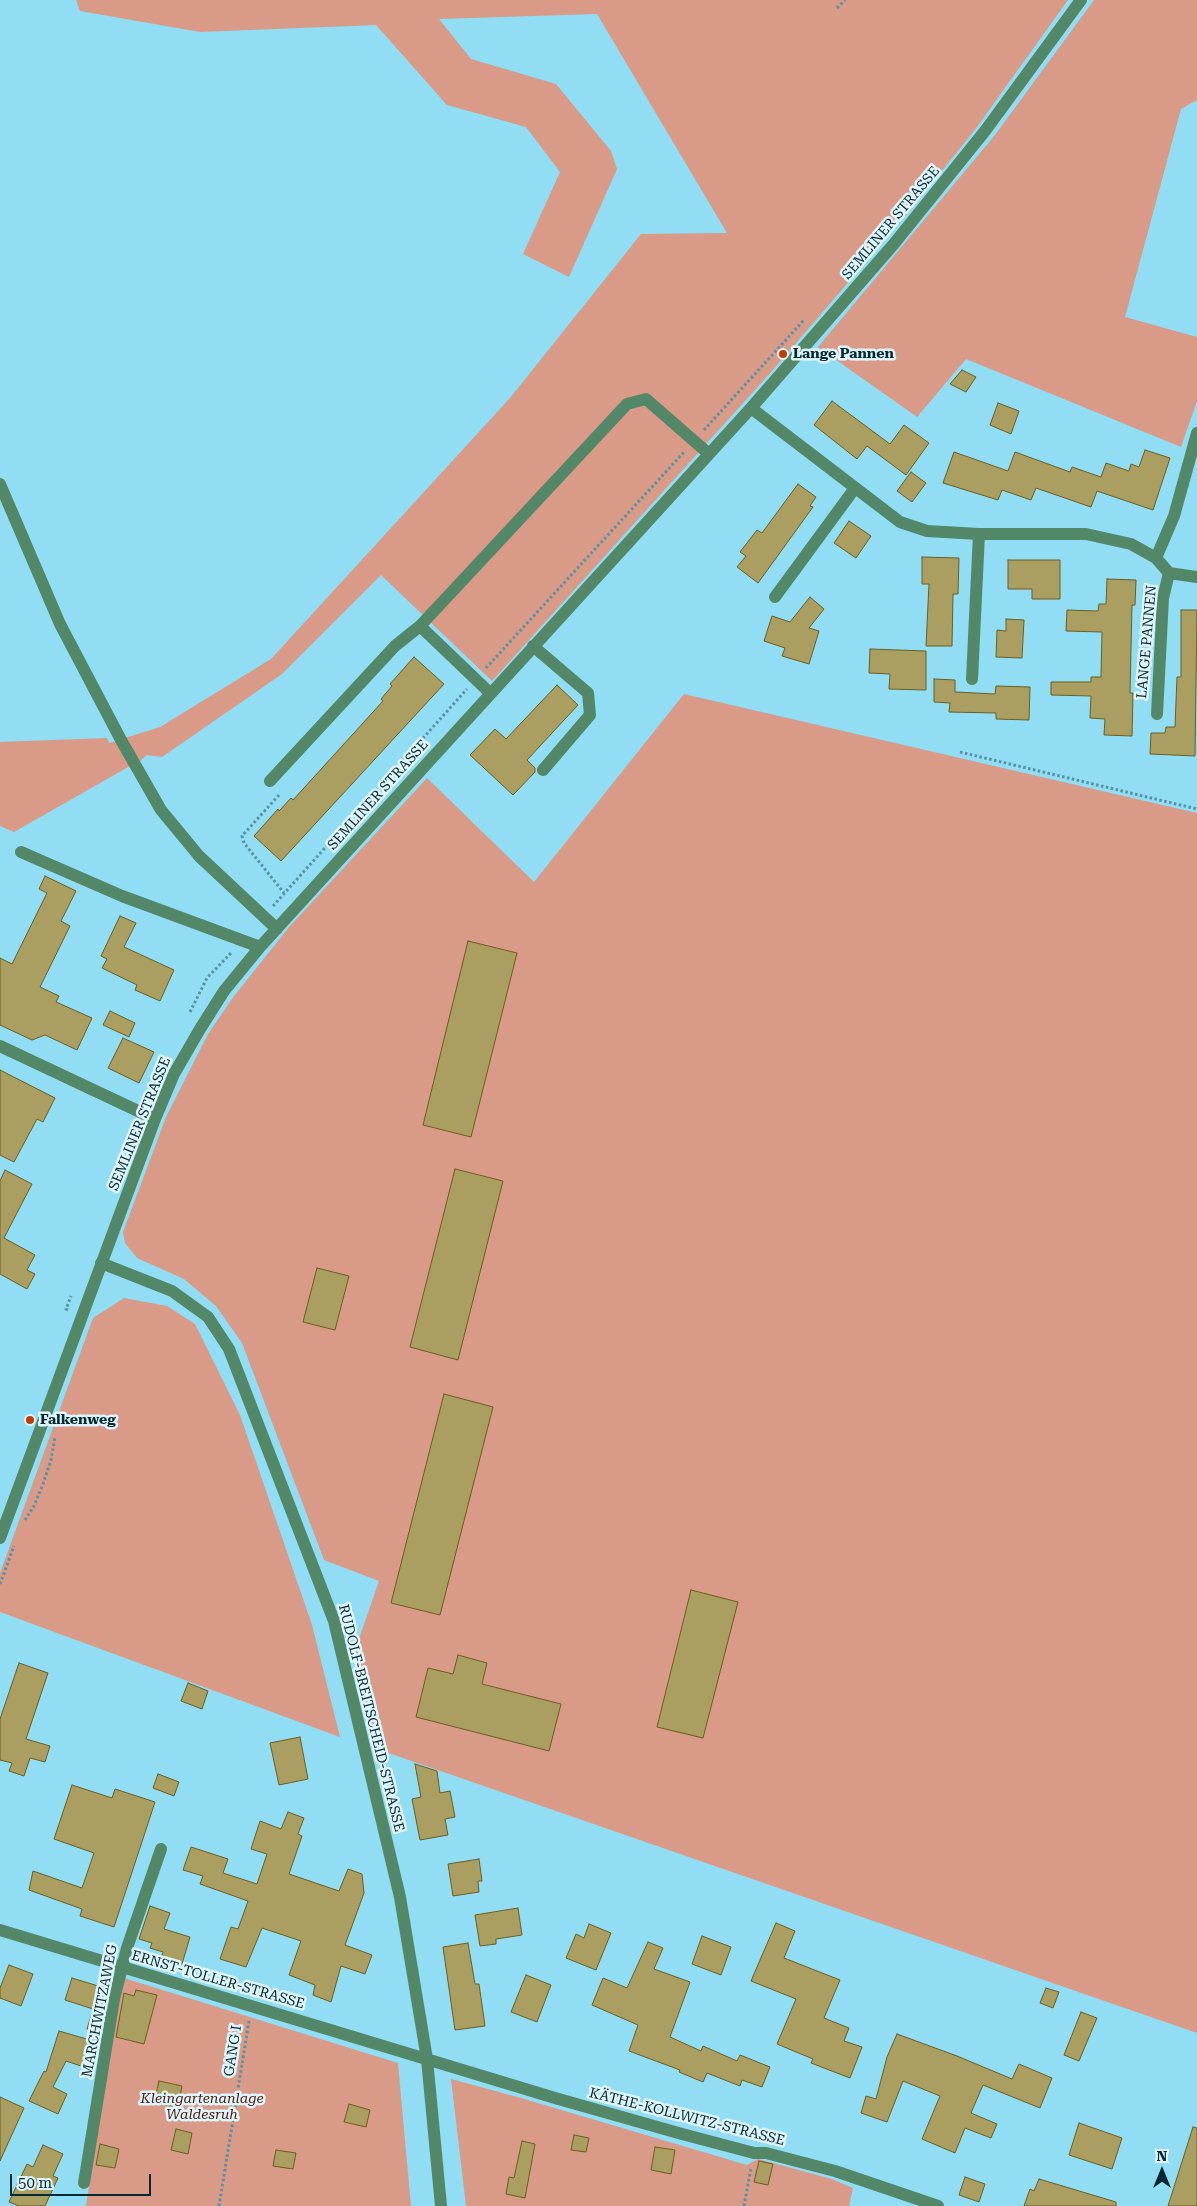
<!DOCTYPE html>
<meta charset="utf-8">
<style>
body{margin:0}
#map{position:relative;width:1197px;height:2206px;overflow:hidden;background:#90ddf4;font-family:"Roboto Serif",serif}
canvas{display:block}
.north{position:absolute;left:1137px;top:2146px;width:50px;height:50px;-webkit-text-stroke:4px #dff5fc;paint-order:stroke;rotate:0deg;font-size:14px;font-weight:700;line-height:20px;text-align:center;color:#062830}
.north::after{content:'';display:block;margin:auto;width:18px;height:22px;background:#062830;clip-path:polygon(50% 0,100% 100%,50% 72%,0 100%)}
.scale{position:absolute;left:10px;top:2174px;width:141px;height:22px;box-sizing:border-box;border:2px solid #062830;border-top:0;padding-left:6px;font-size:15px;line-height:18px;white-space:nowrap;color:#062830;-webkit-text-stroke:4px #dff5fc;paint-order:stroke}
</style>
<div id="map">
<canvas width="1197" height="2206"></canvas>
<div class="north">N</div>
<div class="scale">50 m</div>
</div>
<script>
const c = document.querySelector('canvas').getContext('2d');
c.lineJoin = 'round';
function fillPath(path, color) {
  c.fillStyle = color;
  c.fill(path, 'evenodd');
}
function poly(rows) {
  const path = new Path2D();
  for (const r of rows) {
    path.moveTo(r[0], r[1]);
    for (let i = 2; i < r.length; i += 2) path.lineTo(r[i], r[i + 1]);
  }
  return path;
}
function strokePath(path, color, width, dash) {
  c.strokeStyle = color;
  c.lineWidth = width;
  c.lineCap = dash ? 'butt' : 'round';
  c.setLineDash(dash || []);
  c.stroke(path);
}
function label(font, color, halo, rows, align = 'center') {
  c.font = font + ' "Roboto Serif",serif';
  c.lineWidth = 5;
  c.setLineDash([]);
  c.textBaseline = 'middle';
  c.strokeStyle = halo;
  c.fillStyle = color;
  for (const [text, x, y, turn = 0] of rows) {
    c.save();
    c.translate(x, y);
    c.rotate((+turn || 0) * Math.PI / 180);
    c.textAlign = isNaN(turn) ? turn : align;
    if (halo) c.strokeText(text, 0, 0);
    c.fillText(text, 0, 0);
    c.restore();
  }
}
const green = poly([
 [76,0,1068,0,977,127,914,206,772,371,492,681,381,575,282,674,162,757,147,755,139,762,125,738,160,727,271,659,510,398,641,234,727,233,597,14,439,19,471,59,556,84,611,151,617,169,569,277,523,254,560,172,526,127,447,105,376,25,200,32,80,11],
 [1094,0,1197,0,1197,100,1181,109,1125,317,1197,337,1197,401,1181,447,966,359,917,417,818,347,995,135],
 [684,694,1197,813,1197,2033,377,1749,354,1653,379,1581,324,1560,242,1343,216,1306,184,1279,137,1258,125,1243,123,1232,166,1117,208,1034,234,996,290,926,427,778,534,882],
 [107,738,109,743,117,741,130,766,14,832,0,826,0,742],
 [124,1298,167,1306,195,1324,240,1415,312,1625,340,1737,0,1612,0,1573,93,1318],
 [124,1978,398,2063,411,2206,86,2206,118,1999],
 [451,2079,521,2098,747,2165,758,2159,832,2179,853,2188,849,2206,466,2206]
]);
const building = poly([
 [962,370,976,377,966,392,950,384,962,370],
 [832,401,890,444,904,425,929,443,906,475,867,446,857,459,814,425,832,401],
 [998,403,1019,411,1011,434,990,425,998,403],
 [1145,450,1170,458,1153,510,1097,491,1091,507,1036,488,1031,500,1002,490,998,500,943,483,954,452,1008,471,1015,452,1070,472,1072,467,1101,477,1106,463,1129,471,1131,464,1139,467,1145,450],
 [911,472,926,483,912,502,897,491,911,472],
 [798,484,816,497,810,506,813,507,758,583,737,567,746,556,740,552,757,530,762,533,798,484],
 [849,521,871,536,856,558,834,543,849,521],
 [922,557,959,558,958,594,953,594,952,646,926,646,929,584,922,584,922,557],
 [1008,560,1060,560,1060,599,1032,599,1032,589,1008,589,1008,560],
 [1107,579,1136,580,1135,605,1132,605,1130,693,1133,693,1132,736,1104,735,1105,719,1090,718,1091,696,1051,695,1051,682,1091,682,1091,677,1101,677,1102,632,1066,631,1067,610,1098,611,1099,604,1106,604,1107,579],
 [810,597,824,609,809,628,819,631,809,664,782,656,785,648,764,641,772,616,790,622,810,597],
 [1181,610,1197,610,1195,756,1150,754,1151,733,1165,733,1166,727,1175,727,1177,677,1181,677,1181,610],
 [1006,619,1024,620,1022,658,996,657,997,630,1006,631,1006,619],
 [870,649,926,651,926,690,889,689,890,674,869,673,870,649],
 [414,657,444,684,281,861,254,836,278,809,279,811,291,798,293,800,383,701,381,699,392,686,390,684,414,657],
 [934,679,955,680,955,692,995,694,996,686,1030,687,1029,720,996,719,996,713,949,712,950,703,934,702,934,679],
 [557,685,578,705,527,760,535,768,535,772,513,795,470,755,495,729,506,739,557,685],
 [45,876,76,891,61,921,70,926,40,987,59,996,56,1002,92,1018,77,1050,45,1035,32,1040,0,1025,0,958,12,964,47,893,39,889,45,876],
 [120,916,136,923,124,947,174,970,160,1001,135,990,137,985,102,968,107,959,101,956,120,916],
 [468,941,517,953,471,1137,423,1125,468,941],
 [110,1011,135,1023,129,1037,103,1025,110,1011],
 [123,1038,154,1052,139,1083,108,1068,123,1038],
 [0,1070,55,1098,43,1122,37,1119,14,1162,0,1155,0,1070],
 [455,1169,503,1181,458,1360,410,1347,455,1169],
 [5,1170,32,1184,4,1238,35,1255,27,1270,35,1274,27,1289,0,1274,0,1181,5,1170],
 [317,1268,349,1276,335,1330,303,1322,317,1268],
 [444,1394,493,1407,440,1615,391,1603,444,1394],
 [691,1590,738,1602,703,1738,657,1727,691,1590],
 [458,1655,487,1663,482,1684,561,1704,549,1751,416,1717,428,1668,453,1674,458,1655],
 [19,1663,48,1673,26,1739,50,1746,45,1762,30,1758,24,1776,9,1771,12,1763,0,1760,0,1719,19,1663],
 [188,1683,208,1691,202,1709,181,1701,188,1683],
 [300,1737,308,1779,279,1785,270,1743,300,1737],
 [415,1764,437,1771,440,1793,450,1791,455,1817,445,1819,448,1835,420,1840,412,1799,421,1797,415,1764],
 [158,1774,179,1782,174,1796,153,1788,158,1774],
 [72,1785,112,1798,115,1789,155,1802,114,1927,80,1916,82,1909,29,1890,33,1871,82,1888,94,1853,54,1839,72,1785],
 [288,1812,304,1818,298,1834,302,1836,289,1874,339,1891,348,1869,362,1874,364,1893,345,1945,372,1955,365,1974,341,1966,331,2002,313,1995,315,1985,289,1975,301,1941,262,1928,246,1967,220,1959,231,1927,238,1929,248,1901,200,1884,203,1876,183,1870,191,1847,228,1859,223,1873,257,1884,267,1854,251,1849,260,1821,281,1829,288,1812],
 [479,1859,482,1881,478,1881,479,1892,453,1896,448,1864,479,1859],
 [150,1906,170,1913,164,1929,190,1937,182,1964,161,1958,163,1952,150,1948,152,1943,139,1939,150,1906],
 [518,1908,522,1935,496,1939,496,1944,480,1946,475,1915,518,1908],
 [776,1923,795,1931,784,1958,840,1980,824,2018,849,2028,844,2041,862,2047,850,2078,811,2063,813,2059,777,2044,796,1999,751,1981,776,1923],
 [589,1924,611,1933,596,1970,566,1958,576,1934,584,1938,589,1924],
 [702,1936,731,1947,721,1975,692,1964,702,1936],
 [648,1942,663,1948,654,1969,690,1982,670,2037,701,2051,703,2046,737,2061,740,2055,770,2067,762,2087,742,2080,740,2086,707,2073,703,2082,679,2072,680,2070,629,2051,638,2025,592,2005,603,1978,627,1988,648,1942],
 [468,1943,475,1984,479,1984,485,2026,455,2030,443,1947,468,1943],
 [9,1965,33,1974,21,2006,0,1998,0,1988,9,1965],
 [526,1975,551,1985,537,2022,511,2012,526,1975],
 [72,1978,108,1989,100,2033,87,2029,93,2009,65,2000,72,1978],
 [1046,1988,1059,1992,1053,2008,1040,2003,1046,1988],
 [136,1990,157,1995,144,2044,116,2037,124,1993,134,1996,136,1990],
 [1081,2012,1097,2018,1079,2061,1064,2055,1081,2012],
 [59,2031,90,2040,81,2066,66,2061,53,2087,67,2094,58,2114,29,2101,44,2071,46,2072,59,2031],
 [897,2034,957,2056,1012,2079,1019,2064,1052,2078,1040,2108,983,2085,971,2113,997,2124,991,2138,965,2128,955,2153,922,2139,940,2096,903,2081,887,2122,861,2113,866,2096,876,2099,887,2057,897,2034],
 [159,2081,182,2086,178,2108,154,2103,159,2081],
 [0,2097,24,2108,0,2161,0,2097],
 [349,2104,370,2110,366,2127,344,2122,349,2104],
 [1079,2123,1122,2138,1112,2169,1069,2155,1079,2123],
 [1193,2127,1197,2128,1197,2206,1168,2206,1193,2127],
 [176,2129,192,2133,188,2154,171,2150,176,2129],
 [574,2135,589,2138,586,2152,571,2150,574,2135],
 [522,2141,535,2144,525,2198,506,2194,509,2177,514,2178,522,2141],
 [100,2144,119,2149,115,2168,96,2165,100,2144],
 [43,2145,63,2154,53,2176,58,2178,45,2206,19,2206,9,2202,27,2164,33,2167,43,2145],
 [655,2147,675,2150,671,2174,651,2170,655,2147],
 [276,2150,296,2153,293,2169,273,2166,276,2150],
 [759,2161,773,2164,768,2185,754,2182,759,2161],
 [965,2177,985,2184,979,2202,959,2195,965,2177],
 [1039,2179,1116,2202,1116,2206,1024,2206,1030,2189,1034,2191,1039,2179]
]);
const path = poly([
 [837,8,845,0],
 [704,430,804,320],
 [486,668,685,451],
 [960,752,1197,809],
 [279,795,242,836,244,843,284,893],
 [273,906,467,689],
 [190,1012,207,978,232,952],
 [68,1310,66,1309,71,1296],
 [25,1520,34,1506,43,1484,51,1460,55,1437],
 [0,1584,14,1546],
 [219,2206,249,2021],
 [744,2206,751,2168]
]);
const minor = poly([
 [751,408,900,522,927,531,979,534,1086,534,1131,544,1156,558,1169,573,1197,577],
 [0,484,60,624,121,740,161,810,199,856,277,929],
 [1156,558,1174,516,1197,433],
 [775,597,855,488],
 [420,626,490,693],
 [533,646,588,693,590,715,543,770],
 [972,679,979,534],
 [1157,714,1163,598,1169,573],
 [270,781,395,646,420,626,627,404,646,399,709,454],
 [21,852,122,896,260,947],
 [0,1046,155,1119],
 [101,1263,172,1291,208,1317,229,1349,334,1621,400,1897,427,2059,441,2206],
 [0,1538,155,1119,174,1074,200,1029,224,991,260,947,751,408,893,245,985,131,1081,0],
 [0,1930,555,2098,682,2134,754,2153,766,2153,835,2171,938,2206],
 [84,2183,114,1999,127,1948,161,1849]
]);
const markers = [
 [783,354,5,"#c23b00"],
 [30,1420,5,"#c23b00"]
];
const streetNames = [
 ["SEMLINER STRASSE",891,223,-50],
 ["LANGE PANNEN",1147,642,-85],
 ["SEMLINER STRASSE",378,795,-48],
 ["SEMLINER STRASSE",140,1124,-68],
 ["RUDOLF-BREITSCHEID-STRASSE",371,1718,76],
 ["ERNST-TOLLER-STRASSE",218,1980,16],
 ["MARCHWITZAWEG",100,2011,-79],
 ["GANG I",233,2051,-81],
 ["KÄTHE-KOLLWITZ-STRASSE",687,2117,14]
];
const poiNames = [
 ["Lange Pannen",793,354],
 ["Falkenweg",40,1420]
];
const parkNames = [
 ["Kleingartenanlage",202,2099],
 ["Waldesruh",202,2115]
];
fillPath(green, '#d99a87');
fillPath(building, '#ab9e61');
strokePath(building, '#6a5e20', 1);
strokePath(path, '#5792a3', 3, [2.5, 2.5]);
strokePath(minor, '#528768', 12);
for (const [x, y, r, color] of markers) {
  const dot = new Path2D();
  dot.arc(x, y, r, 0, 2 * Math.PI);
  c.fillStyle = color;
  c.fill(dot);
  strokePath(dot, '#dff5fc', 2);
}
label('14px', '#062830', '#dff5fc', streetNames);
label('bold 14px', '#062830', '#dff5fc', poiNames, 'left');
label('italic 14px', '#4c1909', '#dff5fc', parkNames);
</script>
